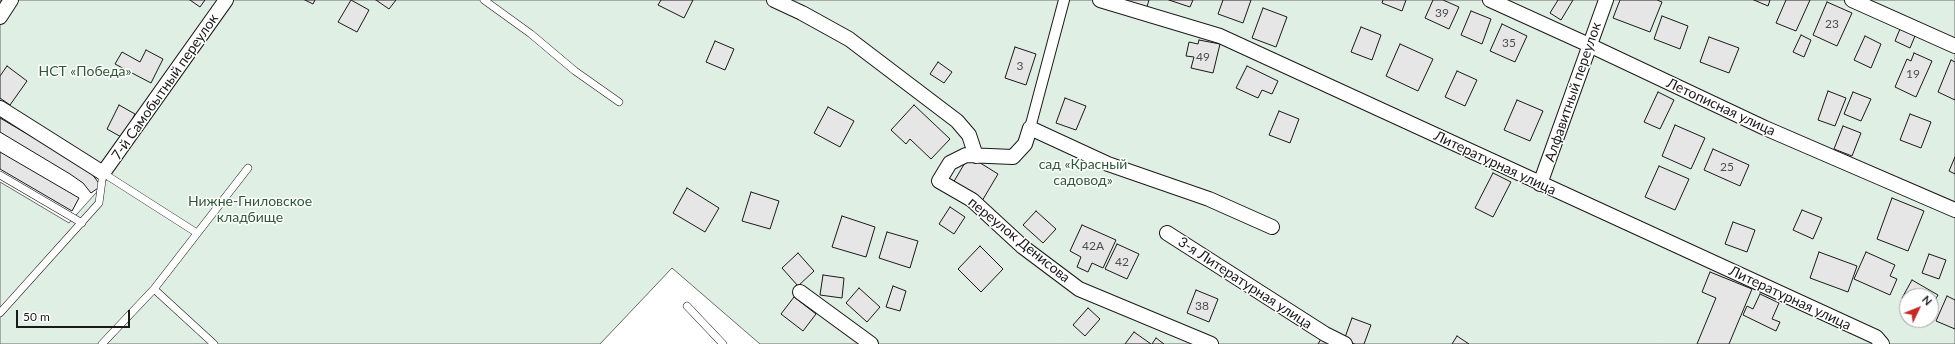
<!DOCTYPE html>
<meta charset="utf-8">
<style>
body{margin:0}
#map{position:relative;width:1955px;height:344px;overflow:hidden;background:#fff;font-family:Lato,sans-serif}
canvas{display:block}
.north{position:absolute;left:1899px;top:288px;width:40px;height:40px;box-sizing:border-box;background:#fff;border:1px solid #a3a3a3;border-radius:50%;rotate:47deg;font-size:11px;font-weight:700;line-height:16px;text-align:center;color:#1a1a1a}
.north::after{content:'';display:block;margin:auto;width:14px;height:18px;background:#c62828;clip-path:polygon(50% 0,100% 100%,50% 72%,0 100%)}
.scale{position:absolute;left:16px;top:310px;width:114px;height:18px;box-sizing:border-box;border:2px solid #1a1a1a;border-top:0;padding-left:5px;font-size:12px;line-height:14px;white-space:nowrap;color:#1a1a1a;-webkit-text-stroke:3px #fff;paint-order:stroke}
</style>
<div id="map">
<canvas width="1955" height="344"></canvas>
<div class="north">N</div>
<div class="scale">50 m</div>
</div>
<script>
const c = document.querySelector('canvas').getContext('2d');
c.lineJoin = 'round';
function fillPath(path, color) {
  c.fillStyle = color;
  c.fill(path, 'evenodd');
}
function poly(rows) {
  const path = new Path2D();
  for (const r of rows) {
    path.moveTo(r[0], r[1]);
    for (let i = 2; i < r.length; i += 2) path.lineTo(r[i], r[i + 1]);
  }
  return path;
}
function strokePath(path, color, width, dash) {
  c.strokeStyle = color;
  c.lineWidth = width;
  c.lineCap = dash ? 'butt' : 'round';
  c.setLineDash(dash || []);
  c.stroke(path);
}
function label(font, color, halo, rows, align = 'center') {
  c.font = font + ' Lato,sans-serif';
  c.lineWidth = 3;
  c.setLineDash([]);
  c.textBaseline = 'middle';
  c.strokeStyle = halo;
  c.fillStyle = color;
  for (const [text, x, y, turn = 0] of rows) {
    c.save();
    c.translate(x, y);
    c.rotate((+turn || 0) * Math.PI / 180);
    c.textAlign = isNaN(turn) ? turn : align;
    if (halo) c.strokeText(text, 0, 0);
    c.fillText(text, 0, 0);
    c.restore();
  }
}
const green = poly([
 [0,0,222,0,105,166,0,102,0,0],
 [229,0,1955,0,1955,344,760,344,672,268,600,344,0,344,0,182,69,223,103,185,229,0],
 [1907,296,1931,296,1931,320,1907,320,1907,296]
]);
const building = poly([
 [190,0,205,0,200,7,190,0],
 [305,0,315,0,313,4,305,0],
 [351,0,369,10,357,32,338,22,351,0],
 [376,0,396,0,389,9,376,0],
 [661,0,693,0,684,18,658,5,661,0],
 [1125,0,1149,0,1146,10,1124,3,1125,0],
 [1169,0,1193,0,1190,7,1169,0],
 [1223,0,1251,0,1243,23,1218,14,1223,0],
 [1383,0,1406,0,1402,11,1382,3,1383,0],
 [1433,0,1443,0,1459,7,1449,29,1425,18,1433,0],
 [1558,0,1573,0,1561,20,1550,13,1558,0],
 [1620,0,1657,0,1662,2,1650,32,1613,18,1620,0],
 [1754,0,1770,0,1768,6,1754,0],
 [1786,0,1810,0,1796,31,1776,23,1786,0],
 [1827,2,1852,13,1837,46,1813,35,1827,2],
 [1263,8,1287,17,1276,47,1252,38,1263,8],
 [1471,11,1491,19,1482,44,1461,35,1471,11],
 [1662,16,1688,26,1680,49,1654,39,1662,16],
 [1502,24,1527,36,1515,62,1490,51,1502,24],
 [1361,27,1381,35,1372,60,1351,52,1361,27],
 [1900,29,1915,36,1910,48,1895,41,1900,29],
 [1801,35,1811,40,1804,57,1793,52,1801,35],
 [1865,36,1881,44,1871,68,1854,60,1865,36],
 [1709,37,1739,48,1729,73,1700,62,1709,37],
 [1199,40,1220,44,1213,73,1191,68,1194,57,1186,56,1189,42,1198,44,1199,40],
 [715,41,734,49,725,70,706,62,715,41],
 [1400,44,1433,59,1418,91,1386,76,1400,44],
 [1015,47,1036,54,1026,85,1005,78,1015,47],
 [146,50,163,59,151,83,115,64,122,52,140,62,146,50],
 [1914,53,1932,61,1916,97,1895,87,1907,59,1911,61,1914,53],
 [1951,60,1955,62,1955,100,1938,92,1951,60],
 [938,62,952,72,944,83,930,74,938,62],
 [7,66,27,81,10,105,0,98,0,76,7,66],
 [1247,66,1278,81,1272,94,1262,90,1258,98,1236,88,1247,66],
 [1457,71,1477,80,1465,106,1445,97,1457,71],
 [1828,91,1846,98,1835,126,1818,120,1828,91],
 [1658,92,1674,100,1660,129,1644,122,1658,92],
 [1853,92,1871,99,1861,121,1844,114,1853,92],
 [1065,98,1086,106,1076,130,1056,123,1065,98],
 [1517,100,1543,111,1530,141,1504,130,1517,100],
 [119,105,135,114,123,138,107,129,119,105],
 [914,105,950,139,931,159,910,139,906,144,891,130,914,105],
 [828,107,854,121,840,147,814,133,828,107],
 [1279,111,1299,119,1290,143,1269,135,1279,111],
 [1910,114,1931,122,1921,148,1900,140,1910,114],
 [0,118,77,163,92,174,101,186,91,193,83,183,70,174,0,132,0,118],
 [1675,125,1705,138,1691,169,1662,156,1675,125],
 [1843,126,1861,133,1852,156,1834,149,1843,126],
 [1713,149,1749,165,1740,186,1704,170,1713,149],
 [0,152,79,198,72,211,0,169,0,152],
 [969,156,998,174,982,201,953,183,969,156],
 [1955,157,1955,174,1949,171,1955,157],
 [1659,166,1689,179,1675,210,1645,197,1659,166],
 [1493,173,1511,182,1493,217,1475,208,1493,173],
 [687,188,719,208,705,232,673,213,687,188],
 [751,192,779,201,770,229,742,221,751,192],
 [1892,198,1924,211,1908,251,1877,239,1892,198],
 [950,207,965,217,954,234,939,224,950,207],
 [1802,210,1822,218,1813,239,1793,230,1802,210],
 [1036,211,1056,229,1043,243,1023,225,1036,211],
 [842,216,875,227,866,257,832,247,842,216],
 [1733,222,1755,230,1747,252,1725,244,1733,222],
 [1082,225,1116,240,1103,268,1092,263,1088,272,1077,267,1081,257,1070,251,1082,225],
 [887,232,918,241,910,268,879,258,887,232],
 [1117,244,1139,254,1127,279,1105,269,1117,244],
 [980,246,1003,269,981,292,958,269,980,246],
 [1819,252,1857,266,1848,292,1810,278,1819,252],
 [1866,252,1895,265,1890,276,1897,279,1890,295,1854,279,1866,252],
 [798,253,814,271,798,286,782,268,798,253],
 [1929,254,1946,260,1939,279,1922,273,1929,254],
 [1710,272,1752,289,1729,344,1697,344,1716,298,1702,292,1710,272],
 [823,275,844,278,842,298,820,295,823,275],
 [1912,280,1938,295,1931,307,1931,296,1907,296,1907,301,1902,298,1912,280],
 [893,286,906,291,900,311,886,307,893,286],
 [859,288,880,307,867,322,846,303,859,288],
 [1196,290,1218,299,1209,322,1187,313,1196,290],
 [1760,294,1779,303,1772,319,1780,322,1776,331,1743,315,1747,306,1753,309,1760,294],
 [1947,296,1955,300,1955,329,1936,321,1947,296],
 [794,297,816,314,803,331,781,314,794,297],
 [1088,308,1100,319,1085,336,1073,325,1088,308],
 [1352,318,1371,325,1364,344,1355,344,1344,340,1352,318],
 [1134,332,1151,344,1125,344,1134,332],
 [1457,336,1469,344,1452,344,1457,336],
 [1156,338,1164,344,1152,344,1156,338],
 [1321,339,1331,344,1318,344,1321,339]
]);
const service = poly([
 [484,0,531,34,575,71,619,102],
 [0,175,82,223],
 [154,289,214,344],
 [687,306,723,344],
 [0,313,99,203,103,173,197,233],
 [102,344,154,289,248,168]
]);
const pedestrian = poly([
 [1030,128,1064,0]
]);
const minor = poly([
 [774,0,802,13,849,39,957,121,969,135,976,156],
 [1100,0,1220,36,1876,337,1882,344],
 [1490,0,1589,45,1765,128,1955,210],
 [1852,0,1955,46],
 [0,17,11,0],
 [0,108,103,173,226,0],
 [1540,184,1606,0],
 [1167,233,1325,334,1345,344],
 [800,292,871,344],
 [1211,344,1079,289,1023,247,972,200,939,181,950,163,966,155,1013,157,1025,144,1030,128,1108,164,1209,199,1272,227]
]);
const numberNames = [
 ["39",1442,13],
 ["23",1832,24],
 ["35",1509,43],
 ["49",1203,57],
 ["3",1020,66],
 ["19",1913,74],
 ["25",1727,167],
 ["42А",1093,246],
 ["42",1122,262],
 ["38",1202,306]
];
const parkNames = [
 ["НСТ «Победа»",85,71],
 ["сад «Красный",1083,164],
 ["садовод»",1083,180],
 ["Нижне-Гниловское",250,201],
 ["кладбище",250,217]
];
const streetNames = [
 ["7-й Самобытный переулок",165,87,-55],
 ["Алфавитный переулок",1573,92,-71],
 ["Летописная улица",1721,107,25],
 ["Литературная улица",1495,163,25],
 ["переулок Денисова",1019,240,39],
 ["3-я Литературная улица",1245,283,33],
 ["Литературная улица",1790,298,25]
];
fillPath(green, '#e0efe3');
strokePath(green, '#6a6a6a', 1);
fillPath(building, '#e6e6e6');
strokePath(building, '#1a1a1a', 1);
strokePath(service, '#1a1a1a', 8);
strokePath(pedestrian, '#1a1a1a', 12);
strokePath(minor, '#1a1a1a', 16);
strokePath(service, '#fff', 7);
strokePath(pedestrian, '#fff', 10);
strokePath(minor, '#fff', 14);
label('12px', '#4d4d4d', null, numberNames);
label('14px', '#2b5a34', '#fff', parkNames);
label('14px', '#1a1a1a', '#fff', streetNames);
</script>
